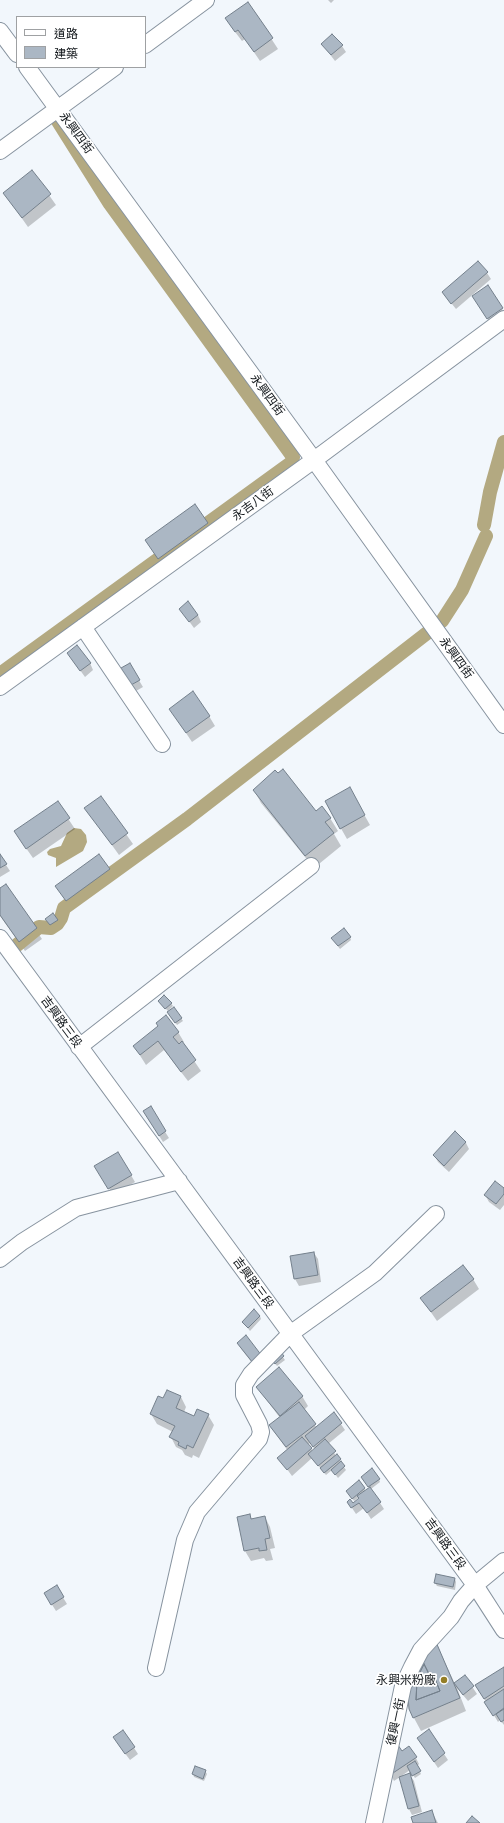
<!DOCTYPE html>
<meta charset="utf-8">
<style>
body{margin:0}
#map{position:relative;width:504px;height:1823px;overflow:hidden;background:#f2f7fc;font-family:"Alegreya Sans","Noto Sans TC",sans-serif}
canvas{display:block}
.legend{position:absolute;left:16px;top:16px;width:130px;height:52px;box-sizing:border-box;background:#fff;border:1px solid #9fa1a3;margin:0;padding:5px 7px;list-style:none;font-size:12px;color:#101519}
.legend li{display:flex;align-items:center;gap:8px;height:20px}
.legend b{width:20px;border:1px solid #9fa1a3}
</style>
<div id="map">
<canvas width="504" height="1823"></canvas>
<ul class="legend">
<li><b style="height:5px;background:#fff"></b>道路</li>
<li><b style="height:11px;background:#abb7c4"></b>建築</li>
</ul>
</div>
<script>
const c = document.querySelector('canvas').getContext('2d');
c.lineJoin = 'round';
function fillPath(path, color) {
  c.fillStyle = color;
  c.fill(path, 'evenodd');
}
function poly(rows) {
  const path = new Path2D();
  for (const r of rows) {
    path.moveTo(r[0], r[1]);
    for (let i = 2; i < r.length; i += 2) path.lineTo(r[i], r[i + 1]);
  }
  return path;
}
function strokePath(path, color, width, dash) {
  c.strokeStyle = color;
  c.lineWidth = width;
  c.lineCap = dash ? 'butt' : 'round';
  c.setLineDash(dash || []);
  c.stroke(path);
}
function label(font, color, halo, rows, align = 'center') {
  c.font = font + ' "Alegreya Sans","Noto Sans TC",sans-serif';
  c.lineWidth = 3.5;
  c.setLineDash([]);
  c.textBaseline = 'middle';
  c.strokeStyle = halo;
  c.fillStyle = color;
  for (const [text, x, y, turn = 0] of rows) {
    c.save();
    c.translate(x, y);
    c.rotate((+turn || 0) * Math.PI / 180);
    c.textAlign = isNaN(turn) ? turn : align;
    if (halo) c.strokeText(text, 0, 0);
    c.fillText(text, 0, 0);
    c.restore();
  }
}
const water = poly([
 [74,828,81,829,86,835,87,842,83,851,56,867,56,858,48,855,47,852,50,849,61,846,67,833]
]);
const shadow = poly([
 [328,0,334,0,331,3],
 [248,3,278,49,260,61,245,39,242,41,232,28],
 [322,44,342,46,346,52,335,61],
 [32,171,56,205,28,227,4,193],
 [487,273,491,279,456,309,443,293],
 [477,303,502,308,504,316,492,325],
 [207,523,213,533,165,568,146,540],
 [180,609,198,615,201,622,194,628],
 [72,659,90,663,93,670,85,677],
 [129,664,143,687,136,691,122,668],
 [170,709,209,716,215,726,192,742],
 [349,788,370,825,347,839,326,802],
 [254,790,330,818,338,831,334,834,341,846,314,868,261,803],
 [100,797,133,844,119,855,86,809],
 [57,802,75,829,33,858,21,841],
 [0,856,10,871,0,877],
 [109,869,115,879,72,910,56,886],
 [6,886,42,939,25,951,0,916,0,890],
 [53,915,59,923,52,928,47,919],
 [350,937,351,940,340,949,334,941],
 [171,1003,173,1006,168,1011,161,1004],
 [170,1015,181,1018,183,1021,177,1025],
 [178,1032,184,1042,182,1043,201,1071,188,1081,164,1050,146,1065,134,1046],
 [150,1108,169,1138,163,1142,148,1118],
 [455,1133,466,1143,469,1149,449,1172,438,1162,434,1155],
 [118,1153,135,1182,113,1195,96,1166],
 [504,1189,504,1205,500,1210,489,1202,485,1195],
 [314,1253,318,1259,321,1282,299,1286,295,1279,291,1257],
 [473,1279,479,1289,437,1321,421,1298],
 [260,1316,261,1319,250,1331,243,1322],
 [238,1344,262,1356,257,1369,242,1350],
 [280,1353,285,1360,277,1366,274,1362],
 [257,1387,302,1396,308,1406,304,1410,317,1428,334,1414,345,1430,328,1444,346,1470,338,1478,332,1470,326,1475,312,1458,292,1476,279,1458,288,1451,270,1426,280,1418],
 [310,1443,315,1449,313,1451,308,1445],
 [181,1397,186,1407,184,1412,194,1417,208,1415,214,1425,199,1458,193,1455,192,1458,185,1455,182,1450,176,1447,171,1437,173,1432,157,1424,151,1414,163,1400],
 [379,1479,380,1482,371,1489,384,1509,371,1519,364,1508,356,1514,348,1502,353,1505,360,1499,359,1497,354,1501,349,1494,359,1482,366,1491,370,1488,364,1480],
 [250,1515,252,1520,265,1517,270,1527,275,1548,270,1549,273,1560,266,1561,264,1558,251,1561,245,1551,238,1518],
 [455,1579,456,1582,455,1590,437,1586,435,1583],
 [56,1586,67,1604,56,1611,49,1600],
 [436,1643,455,1684,465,1676,477,1694,468,1701,457,1688,466,1711,421,1731,414,1718],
 [504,1668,504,1725,500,1720,498,1722,480,1692],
 [123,1731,138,1754,130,1760,118,1744],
 [429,1731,448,1760,438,1768,422,1744],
 [401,1752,416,1758,419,1764,417,1766,421,1774,415,1778,410,1770,400,1777,410,1775,414,1781,422,1812,412,1815,409,1809,400,1777,394,1781,391,1775],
 [205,1771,207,1774,204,1781,194,1777,193,1774],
 [432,1812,438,1823,414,1823]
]);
const canal = poly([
 [484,525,490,492,504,442],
 [442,621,462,590,486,536],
 [0,674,291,463,293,457,110,204,56,118],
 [17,945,39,927,51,928,57,924,61,918,64,908,187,819,431,630]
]);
const building = poly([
 [248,2,273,38,254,52,238,30,235,32,225,18,248,2],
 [332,34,343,45,331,55,321,44,332,34],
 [32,170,51,194,22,218,3,193,32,170],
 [478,261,488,272,451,304,442,292,478,261],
 [488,285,503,308,487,319,472,296,488,285],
 [195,504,208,523,158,559,145,540,195,504],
 [188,601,198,615,189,622,179,609,188,601],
 [77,645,91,663,80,671,67,653,77,645],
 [130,663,140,680,131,685,121,668,130,663],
 [193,691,210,716,186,733,169,709,193,691],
 [283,769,316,811,322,806,331,818,325,822,334,833,305,856,253,790,275,770,278,773,283,769],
 [350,787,365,815,340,829,325,801,350,787],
 [101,796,128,833,112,845,84,808,101,796],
 [58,801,70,818,26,849,14,831,58,801],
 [0,854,7,864,0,868,0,854],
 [99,854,110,869,66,901,55,886,99,854],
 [6,884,37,928,19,942,0,915,0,888,6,884],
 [53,913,58,920,50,925,45,919,53,913],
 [344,928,351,937,338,946,331,938,344,928],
 [164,995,172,1003,165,1009,158,1001,164,995],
 [174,1007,182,1018,175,1023,167,1012,174,1007],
 [166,1015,179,1032,173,1037,179,1044,182,1041,196,1060,181,1072,158,1041,140,1055,133,1046,158,1026,156,1023,166,1015],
 [151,1106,166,1131,159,1136,143,1111,151,1106],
 [455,1131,466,1142,444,1166,433,1155,455,1131],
 [118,1152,132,1175,108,1189,94,1166,118,1152],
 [495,1181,504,1188,504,1194,496,1204,484,1195,495,1181],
 [314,1252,318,1275,294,1279,290,1256,314,1252],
 [463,1265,474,1279,431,1312,420,1298,463,1265],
 [254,1309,260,1316,248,1328,242,1322,254,1309],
 [246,1335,262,1356,253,1363,237,1343,246,1335],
 [280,1351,284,1356,275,1364,271,1359,280,1351],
 [279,1367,303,1396,280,1416,256,1387,279,1367],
 [167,1390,181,1396,176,1408,194,1416,197,1409,209,1414,193,1448,187,1445,186,1449,178,1445,179,1442,169,1437,175,1426,150,1414,158,1396,163,1398,167,1390],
 [299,1402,316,1424,286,1447,269,1425,299,1402],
 [334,1412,342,1423,313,1447,305,1436,334,1412],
 [302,1437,312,1448,287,1470,277,1458,302,1437],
 [325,1439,336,1451,318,1466,308,1454,325,1439],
 [337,1454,341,1459,324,1473,320,1468,337,1454],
 [341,1461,345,1466,335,1475,331,1470,341,1461],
 [372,1468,380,1479,368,1487,361,1477,372,1468],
 [359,1480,365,1488,352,1499,346,1491,359,1480],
 [370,1487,381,1502,367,1513,359,1503,351,1508,347,1502,350,1499,353,1503,359,1498,357,1496,370,1487],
 [250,1514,251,1519,265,1516,270,1538,265,1539,267,1550,259,1551,259,1548,244,1551,237,1517,250,1514],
 [436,1574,455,1578,453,1587,434,1583,436,1574],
 [57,1585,64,1597,51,1605,44,1593,57,1585],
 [436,1642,460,1698,413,1718,409,1709,408,1697,417,1662,436,1642],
 [424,1664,429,1674,433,1674,440,1691,416,1700,417,1681,420,1682,421,1680,417,1678,424,1664],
 [424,1664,429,1674,433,1674,440,1691,416,1700,417,1681,420,1682,421,1680,417,1678,424,1664],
 [504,1667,504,1686,484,1699,475,1685,504,1667],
 [465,1675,474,1686,463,1695,454,1683,465,1675],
 [504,1689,504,1708,493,1716,484,1702,504,1689],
 [504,1709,504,1720,501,1722,496,1714,504,1709],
 [429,1729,445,1753,434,1762,417,1738,429,1729],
 [123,1730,135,1747,125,1754,113,1737,123,1730],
 [398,1745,402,1751,409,1746,417,1757,390,1775,398,1745],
 [415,1761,421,1771,412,1776,407,1766,415,1761],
 [195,1766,206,1770,203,1779,192,1774,195,1766],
 [410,1773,419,1806,408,1809,399,1777,410,1773],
 [432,1810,436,1823,413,1823,411,1817,432,1810],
 [472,1816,480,1823,466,1823,472,1816]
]);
const minor = poly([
 [0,31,17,54],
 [145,45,206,0],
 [27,67,314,460,504,725],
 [0,151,115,67],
 [83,627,162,744],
 [0,687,314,460,504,319],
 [0,938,475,1585,504,1630],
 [79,1047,311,866],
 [0,1259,22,1242,76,1208,179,1181],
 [156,1668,185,1540,197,1512,259,1439,261,1432,259,1424,244,1395,244,1385,251,1374,290,1334,375,1273,436,1214],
 [374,1823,403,1686,412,1667,421,1650,451,1617,461,1601,475,1585,504,1561]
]);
const markers = [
 [444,1680,4,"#947e26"]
];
const streetNames = [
 ["永興四街",76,133,54],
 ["永興四街",267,395,54],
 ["永吉八街",253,504,-36],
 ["永興四街",456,658,54],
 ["吉興路三段",61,1022,54],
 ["吉興路三段",253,1283,54],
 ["吉興路三段",445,1544,54],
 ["復興一街",396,1722,-78]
];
const poiNames = [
 ["永興米粉廠",436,1680]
];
fillPath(water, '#b3a981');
fillPath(shadow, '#0003');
strokePath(canal, '#b3a981', 14);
fillPath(building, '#abb7c4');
strokePath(building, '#74808c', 1);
strokePath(minor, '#87939f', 18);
strokePath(minor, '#fff', 16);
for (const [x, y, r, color] of markers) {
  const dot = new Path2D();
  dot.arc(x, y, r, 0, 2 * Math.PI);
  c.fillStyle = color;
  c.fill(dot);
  strokePath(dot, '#fff', 1.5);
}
label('12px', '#101519', '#fff', streetNames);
label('12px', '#101519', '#fff', poiNames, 'right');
</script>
